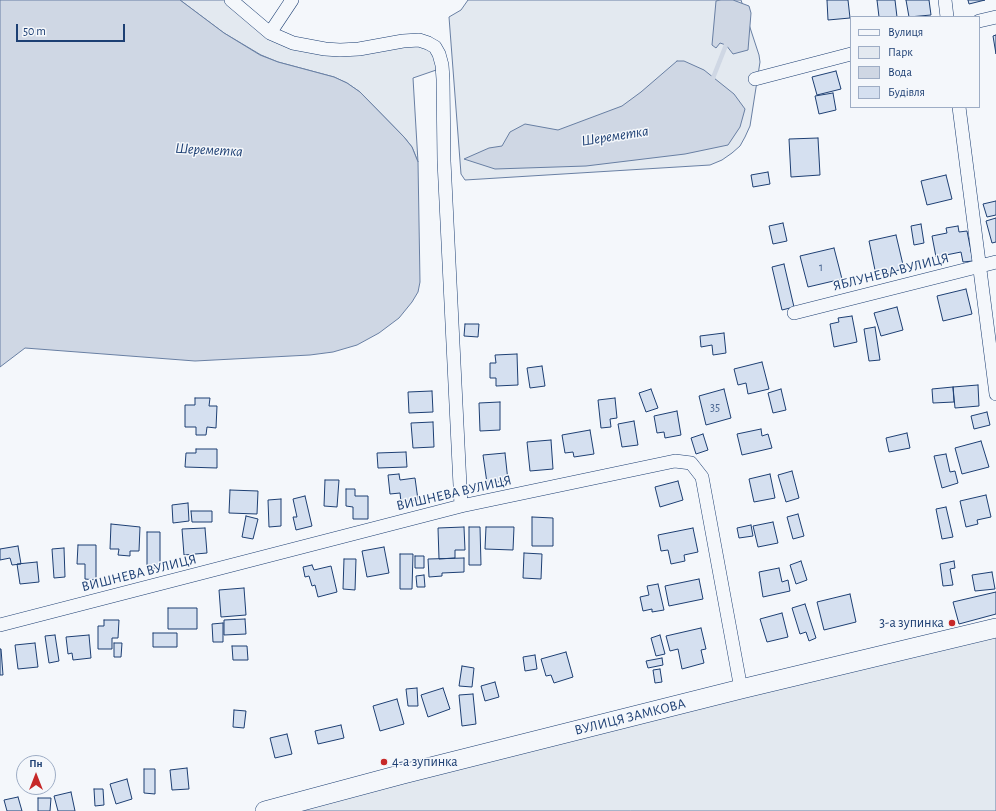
<!DOCTYPE html>
<meta charset="utf-8">
<style>
body{margin:0}
#map{position:relative;width:996px;height:811px;overflow:hidden;background:#f4f7fb;font-family:"Alegreya Sans",sans-serif}
canvas{display:block}
.legend{position:absolute;left:850px;top:16px;width:130px;height:92px;box-sizing:border-box;background:#f4f7fb;border:1px solid #9eadc5;margin:0;padding:5px 7px;list-style:none;font-size:12px;color:#1d3f73}
.legend li{display:flex;align-items:center;gap:8px;height:20px}
.legend b{width:20px;border:1px solid #9eadc5}
.north{position:absolute;left:16px;top:755px;width:40px;height:40px;box-sizing:border-box;background:#f4f7fb;border:1px solid #9eadc5;border-radius:50%;rotate:0deg;font-size:11px;font-weight:700;line-height:16px;text-align:center;color:#1d3f73}
.north::after{content:'';display:block;margin:auto;width:14px;height:18px;background:#c62828;clip-path:polygon(50% 0,100% 100%,50% 72%,0 100%)}
.scale{position:absolute;left:16px;top:24px;width:109px;height:18px;box-sizing:border-box;border:2px solid #1d3f73;border-top:0;padding-left:5px;font-size:12px;line-height:14px;white-space:nowrap;color:#1d3f73;-webkit-text-stroke:3px #f4f7fb;paint-order:stroke}
</style>
<div id="map">
<canvas width="996" height="811"></canvas>
<ul class="legend">
<li><b style="height:5px;background:#f4f7fb"></b>Вулиця</li>
<li><b style="height:11px;background:#e3e9f0"></b>Парк</li>
<li><b style="height:11px;background:#cfd7e4"></b>Вода</li>
<li><b style="height:11px;background:#d5e0f0"></b>Будівля</li>
</ul>
<div class="north">Пн</div>
<div class="scale">50 m</div>
</div>
<script>
const c = document.querySelector('canvas').getContext('2d');
c.lineJoin = 'round';
function fillPath(path, color) {
  c.fillStyle = color;
  c.fill(path, 'evenodd');
}
function poly(rows) {
  const path = new Path2D();
  for (const r of rows) {
    path.moveTo(r[0], r[1]);
    for (let i = 2; i < r.length; i += 2) path.lineTo(r[i], r[i + 1]);
  }
  return path;
}
function strokePath(path, color, width, dash) {
  c.strokeStyle = color;
  c.lineWidth = width;
  c.lineCap = dash ? 'butt' : 'round';
  c.setLineDash(dash || []);
  c.stroke(path);
}
function label(font, color, halo, rows, align = 'center') {
  c.font = font + ' "Alegreya Sans",sans-serif';
  c.lineWidth = 3;
  c.setLineDash([]);
  c.textBaseline = 'middle';
  c.strokeStyle = halo;
  c.fillStyle = color;
  for (const [text, x, y, turn = 0] of rows) {
    c.save();
    c.translate(x, y);
    c.rotate((+turn || 0) * Math.PI / 180);
    c.textAlign = isNaN(turn) ? turn : align;
    if (halo) c.strokeText(text, 0, 0);
    c.fillText(text, 0, 0);
    c.restore();
  }
}
const green = poly([
 [180,0,231,0,270,33,308,47,428,43,442,68,413,78,418,162,412,147,404,137,360,92,347,83,334,77,278,62,261,55,224,33,180,0],
 [468,0,741,0,759,55,760,62,750,126,745,137,740,146,732,153,722,160,710,165,465,180,461,174,449,17,461,10,468,0],
 [996,628,996,811,265,811,996,628]
]);
const water = poly([
 [0,0,180,0,224,33,260,55,278,62,334,77,347,83,360,92,404,137,412,147,418,162,420,282,418,292,412,302,399,318,379,333,357,345,333,352,310,355,195,361,25,348,0,367,0,0],
 [720,0,733,0,749,6,751,13,748,50,733,54,726,45,720,43,716,48,712,45,716,1,720,0],
 [677,61,684,61,704,70,734,94,745,109,740,127,728,145,685,154,586,166,495,169,464,159,489,148,502,146,510,132,525,124,558,130,622,106,641,92,677,61]
]);
const stream = poly([
 [710,81,713,78,726,45,726,41]
]);
const building = poly([
 [827,0,848,0,850,18,828,20,827,0],
 [877,0,895,0,897,17,879,17,877,0],
 [906,0,929,0,931,15,909,17,906,0],
 [968,0,985,0,969,4,968,0],
 [996,35,996,54,993,36,996,35],
 [836,71,841,89,817,95,812,77,836,71],
 [833,93,836,110,819,114,815,96,833,93],
 [818,138,820,175,791,177,789,139,818,138],
 [768,172,770,184,753,187,751,175,768,172],
 [946,175,952,199,927,205,921,181,946,175],
 [996,201,996,215,987,217,983,204,996,201],
 [996,218,996,242,992,243,986,221,996,218],
 [783,223,787,241,773,244,769,226,783,223],
 [921,224,924,243,914,245,911,226,921,224],
 [958,226,959,232,967,231,973,261,963,262,961,252,936,257,932,236,947,233,946,228,958,226],
 [896,235,904,269,876,275,869,241,896,235],
 [834,248,842,279,808,287,800,256,834,248],
 [784,264,794,307,782,310,772,267,784,264],
 [966,289,972,314,943,321,937,296,966,289],
 [897,307,903,330,881,336,874,313,897,307],
 [852,316,857,342,834,347,830,324,839,322,838,318,852,316],
 [465,324,479,324,478,337,464,336,465,324],
 [875,327,880,360,869,361,864,329,875,327],
 [724,333,726,353,713,355,712,345,701,347,700,336,724,333],
 [517,354,518,385,496,386,496,378,490,378,490,363,496,363,495,355,517,354],
 [762,362,769,389,748,394,746,383,738,385,734,369,762,362],
 [542,366,545,386,530,388,527,368,542,366],
 [978,385,979,406,955,408,953,387,978,385],
 [953,387,954,402,933,403,932,389,953,387],
 [651,389,658,408,646,412,639,393,651,389],
 [724,389,731,418,706,425,699,396,724,389],
 [781,389,786,410,773,413,768,393,781,389],
 [432,391,433,412,409,413,408,392,432,391],
 [195,398,210,398,209,406,217,406,216,428,207,427,206,435,196,435,196,427,185,427,185,405,195,405,195,398],
 [615,398,617,418,610,419,611,427,601,428,598,400,615,398],
 [500,402,500,430,480,431,479,403,500,402],
 [677,411,681,435,665,438,664,432,657,433,654,416,677,411],
 [987,412,990,425,974,429,971,416,987,412],
 [634,421,638,445,622,447,618,424,634,421],
 [433,422,434,447,413,448,411,423,433,422],
 [761,429,762,436,768,434,772,448,742,455,737,434,761,429],
 [590,430,594,454,574,457,573,452,565,453,562,435,590,430],
 [907,433,910,448,889,452,886,438,907,433],
 [703,434,708,450,696,454,691,438,703,434],
 [551,440,553,469,530,471,527,442,551,440],
 [981,441,989,467,962,474,955,448,981,441],
 [196,449,217,449,217,468,185,467,186,453,196,453,196,449],
 [406,452,407,467,378,468,377,453,406,452],
 [505,453,508,481,487,483,483,455,505,453],
 [946,454,950,472,955,471,958,483,942,488,934,456,946,454],
 [792,471,799,498,786,502,778,475,792,471],
 [399,474,400,480,415,478,418,500,401,502,400,493,390,494,388,475,399,474],
 [770,474,775,498,754,502,749,479,770,474],
 [325,480,339,480,337,507,324,506,325,480],
 [678,481,683,500,660,507,655,487,678,481],
 [346,489,355,489,355,496,368,496,368,519,353,519,353,507,346,506,346,489],
 [230,490,258,491,257,514,229,513,230,490],
 [986,495,991,517,977,520,978,524,966,527,960,501,986,495],
 [305,496,312,526,296,530,293,517,297,517,293,499,305,496],
 [281,499,281,526,269,527,268,500,281,499],
 [188,503,189,521,173,523,172,505,188,503],
 [946,507,953,537,942,539,936,509,946,507],
 [191,511,212,511,212,522,192,522,191,511],
 [798,514,804,536,793,539,787,517,798,514],
 [246,516,258,519,253,539,242,537,246,516],
 [532,517,553,518,553,546,532,546,532,517],
 [773,522,778,543,758,547,753,526,773,522],
 [111,524,140,527,139,551,130,551,130,556,118,555,119,549,110,549,111,524],
 [751,525,753,536,739,538,737,528,751,525],
 [464,527,465,550,455,550,455,558,439,559,438,528,464,527],
 [469,527,480,527,481,565,469,565,469,527],
 [486,527,514,527,513,550,485,549,486,527],
 [205,528,207,553,184,555,182,529,205,528],
 [693,528,698,552,684,555,685,561,671,564,668,550,661,551,658,535,693,528],
 [147,532,160,532,160,568,147,568,147,532],
 [78,545,96,545,96,580,85,579,85,564,77,564,78,545],
 [18,546,21,564,12,565,10,558,0,560,0,549,18,546],
 [384,547,389,573,367,577,362,551,384,547],
 [64,548,65,577,54,578,52,549,64,548],
 [524,553,542,554,541,579,523,578,524,553],
 [400,554,413,554,412,589,400,589,400,554],
 [415,556,424,556,424,568,415,568,415,556],
 [464,558,464,572,442,573,442,576,429,577,428,559,464,558],
 [344,559,356,559,355,590,343,589,344,559],
 [801,561,807,580,796,584,790,565,801,561],
 [954,561,955,568,950,569,953,585,943,586,940,564,954,561],
 [37,562,39,582,20,584,17,564,37,562],
 [312,565,314,570,331,566,337,592,318,597,315,585,312,586,309,576,305,577,303,567,312,565],
 [779,568,782,582,788,580,790,591,763,597,759,572,779,568],
 [992,572,995,589,975,591,972,575,992,572],
 [424,575,425,587,417,587,416,576,424,575],
 [699,579,703,599,669,606,665,586,699,579],
 [658,584,664,610,652,612,652,609,643,611,640,597,649,595,647,586,658,584],
 [244,588,246,615,221,617,219,590,244,588],
 [996,592,996,614,959,624,953,602,996,592],
 [850,594,856,622,824,630,817,602,850,594],
 [805,604,816,638,809,641,806,632,800,634,792,608,805,604],
 [168,608,197,608,197,629,168,629,168,608],
 [782,613,788,637,767,642,760,619,782,613],
 [245,619,246,634,224,635,224,620,245,619],
 [104,620,119,620,118,638,112,638,112,649,98,649,98,626,104,626,104,620],
 [223,623,223,642,213,642,212,624,223,623],
 [701,628,706,649,701,650,704,663,682,669,678,649,670,651,666,636,701,628],
 [153,633,177,633,177,647,153,647,153,633],
 [55,635,59,661,49,663,45,636,55,635],
 [89,635,91,658,73,660,72,653,68,654,66,637,89,635],
 [660,635,665,654,656,656,651,638,660,635],
 [35,643,38,667,18,669,15,645,35,643],
 [114,643,122,643,121,657,114,657,114,643],
 [232,646,247,646,248,660,233,660,232,646],
 [0,649,1,649,3,675,0,675,0,649],
 [566,652,573,677,554,683,551,675,546,676,541,659,566,652],
 [535,655,537,669,525,671,523,657,535,655],
 [662,658,663,665,648,668,646,661,662,658],
 [462,666,474,668,472,687,459,686,462,666],
 [660,669,662,682,655,683,653,670,660,669],
 [495,682,499,697,485,701,481,686,495,682],
 [417,688,418,706,408,706,406,689,417,688],
 [443,688,450,709,428,717,421,695,443,688],
 [473,694,476,724,462,726,459,695,473,694],
 [397,699,404,724,380,731,373,706,397,699],
 [234,710,246,711,244,728,233,727,234,710],
 [341,725,344,738,318,744,315,731,341,725],
 [287,734,292,754,275,758,270,738,287,734],
 [187,768,189,789,172,790,170,770,187,768],
 [144,769,155,769,155,794,144,793,144,769],
 [127,779,132,799,116,804,110,784,127,779],
 [94,789,103,789,104,805,95,806,94,789],
 [71,792,75,811,58,811,54,796,71,792],
 [18,797,22,811,7,811,4,800,18,797],
 [38,798,51,798,50,811,38,811,38,798]
]);
const street = poly([
 [231,0,270,33,293,43,325,49,340,50,359,49,403,41,419,40,428,43,435,47,439,54,442,65,443,79,444,161,461,506],
 [945,0,947,17],
 [979,21,996,17],
 [270,33,292,0],
 [755,79,851,54],
 [959,107,996,394],
 [794,313,996,262],
 [0,625,461,506,675,461,691,463,702,477,741,689]
]);
const secondary = poly([
 [265,811,403,774,741,689,996,628]
]);
const markers = [
 [952,623,4,"#c62828"],
 [384,762,4,"#c62828"]
];
const numberNames = [
 ["1",821,267],
 ["35",715,407]
];
const streetNames = [
 ["ЯБЛУНЕВА ВУЛИЦЯ",891,272,-14],
 ["ВИШНЕВА ВУЛИЦЯ",454,493,-13],
 ["ВИШНЕВА ВУЛИЦЯ",139,573,-14],
 ["ВУЛИЦЯ ЗАМКОВА",630,717,-14]
];
const poiNames = [
 ["3-а зупинка",944,623],
 ["4-а зупинка",392,762,"left"]
];
const waterNames = [
 ["Шереметка",615,136,-9],
 ["Шереметка",209,150,3]
];
fillPath(green, '#e3e9f0');
strokePath(green, '#687fa3', 1);
fillPath(water, '#cfd7e4');
strokePath(water, '#687fa3', 1);
strokePath(stream, '#cfd7e4', 4.5);
fillPath(building, '#d5e0f0');
strokePath(building, '#1d3f73', 1);
strokePath(street, '#1d3f73', 14);
strokePath(secondary, '#1d3f73', 20);
strokePath(street, '#f4f7fb', 13);
strokePath(secondary, '#f4f7fb', 19);
for (const [x, y, r, color] of markers) {
  const dot = new Path2D();
  dot.arc(x, y, r, 0, 2 * Math.PI);
  c.fillStyle = color;
  c.fill(dot);
  strokePath(dot, '#f4f7fb', 1.5);
}
label('12px', '#4b6792', null, numberNames);
label('14px', '#1d3f73', '#f4f7fb', streetNames);
label('14px', '#1d3f73', '#f4f7fb', poiNames, 'right');
label('italic 15px', '#1d3f73', '#f4f7fb', waterNames);
</script>
